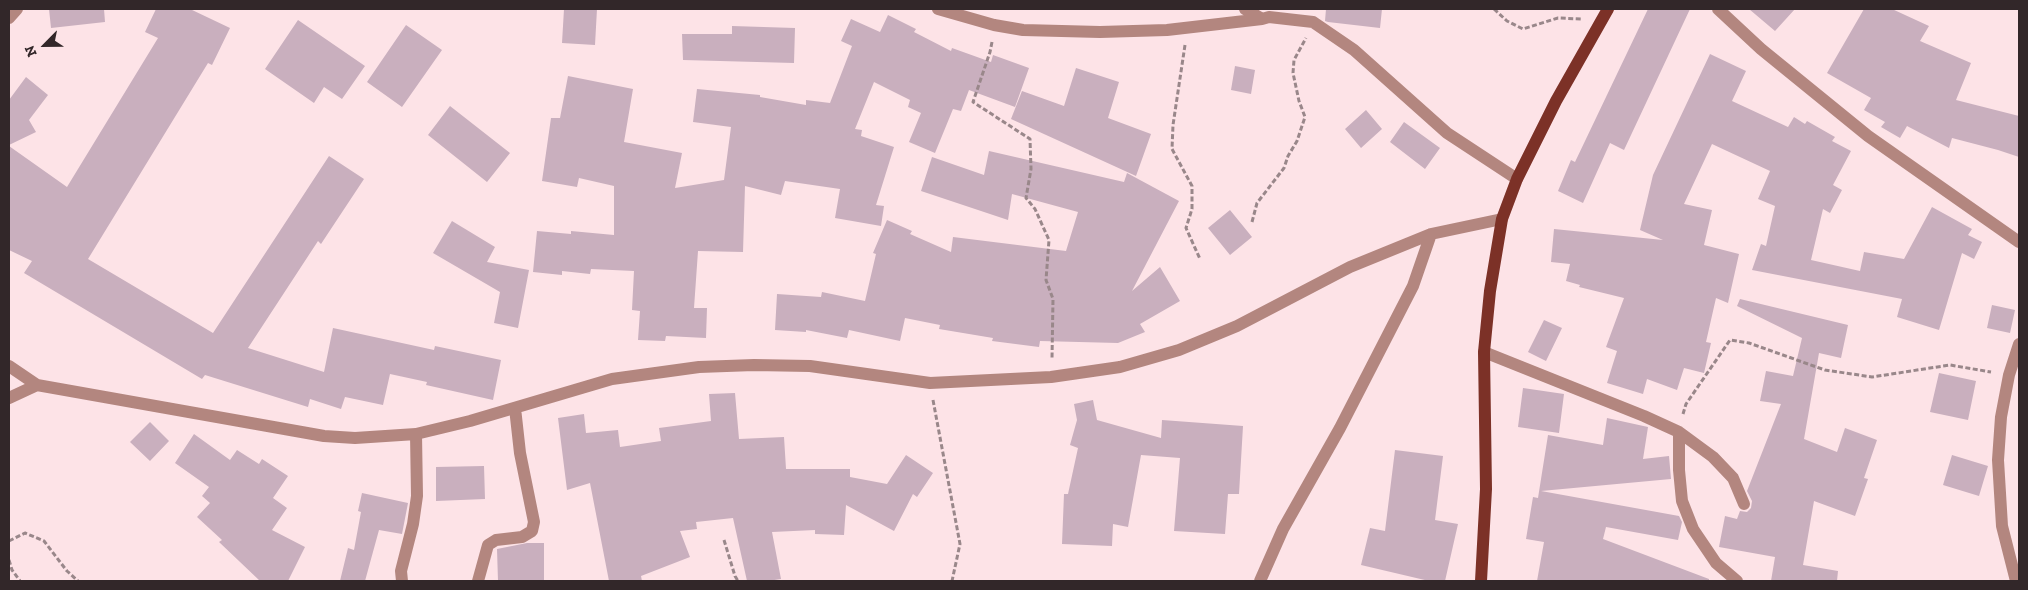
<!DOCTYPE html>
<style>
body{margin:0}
#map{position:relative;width:2028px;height:590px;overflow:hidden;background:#fde3e7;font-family:"Zilla Slab",serif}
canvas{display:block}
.frame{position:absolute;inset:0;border:10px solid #322729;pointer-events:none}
.north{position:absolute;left:20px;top:20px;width:50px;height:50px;-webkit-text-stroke:4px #fde3e7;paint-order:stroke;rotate:247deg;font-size:14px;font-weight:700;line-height:20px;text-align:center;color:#322729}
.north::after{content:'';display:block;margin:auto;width:18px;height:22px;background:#322729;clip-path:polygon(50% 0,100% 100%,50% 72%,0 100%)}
</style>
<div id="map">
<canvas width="2028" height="590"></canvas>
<div class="frame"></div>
<div class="north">N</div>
</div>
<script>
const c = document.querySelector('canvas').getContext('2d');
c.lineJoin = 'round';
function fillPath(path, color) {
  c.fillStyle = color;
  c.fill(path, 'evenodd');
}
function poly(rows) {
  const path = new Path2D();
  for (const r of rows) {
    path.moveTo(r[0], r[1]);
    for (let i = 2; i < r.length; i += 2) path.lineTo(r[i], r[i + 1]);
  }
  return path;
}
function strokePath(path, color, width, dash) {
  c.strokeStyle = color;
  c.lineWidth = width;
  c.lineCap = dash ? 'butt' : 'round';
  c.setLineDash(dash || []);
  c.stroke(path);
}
const building = poly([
 [49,9,104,9,105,22,51,28],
 [156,9,190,9,230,28,212,65,208,63,88,259,213,333,329,156,364,179,321,244,318,241,248,348,324,372,333,328,434,350,435,346,501,360,493,400,426,385,427,382,390,374,383,405,345,397,341,409,310,399,308,407,205,375,202,379,24,273,32,261,9,250,9,146,67,187,158,38,145,32],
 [564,9,597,9,595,45,562,43],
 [1326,9,1382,9,1380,28,1328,22,1325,21],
 [1648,9,1690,9,1624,150,1610,143,1583,203,1558,191,1571,160,1575,162],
 [1749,9,1795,9,1775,31],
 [1864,9,1892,9,1929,26,1920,41,1971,63,1956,100,2019,116,2019,157,1998,150,1952,138,1949,148,1907,126,1900,138,1881,127,1885,122,1864,110,1871,98,1827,73],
 [888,15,916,29,914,32,951,51,952,48,991,62,993,55,1029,68,1015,107,969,90,961,111,953,109,935,153,909,142,921,113,908,107,910,100,874,82,855,129,862,130,861,136,894,147,876,205,884,206,881,226,835,218,840,189,785,181,781,195,745,186,743,252,698,251,694,308,707,308,706,338,666,336,665,341,638,340,640,311,632,310,634,271,591,269,590,274,562,271,562,275,533,272,537,231,571,234,571,231,614,235,614,186,579,178,577,187,542,181,551,118,560,118,568,76,633,89,624,142,682,153,675,188,724,180,731,127,693,122,697,89,760,95,760,97,806,105,806,100,830,103,852,46,841,41,851,19,880,32],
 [298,20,365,66,342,99,324,87,314,103,265,69],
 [406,25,442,50,402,107,367,82],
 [732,26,795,28,794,63,683,60,682,34,732,34],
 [1710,54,1746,71,1732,101,1788,127,1794,117,1805,124,1807,121,1835,137,1832,141,1851,151,1833,185,1842,190,1830,213,1823,209,1811,260,1860,271,1864,252,1904,259,1932,207,1972,229,1968,235,1982,242,1974,259,1962,253,1939,330,1897,317,1902,299,1752,270,1761,244,1766,246,1775,206,1758,199,1770,171,1712,144,1684,204,1712,210,1704,245,1739,254,1728,303,1716,298,1706,342,1711,343,1704,373,1684,368,1677,390,1647,379,1643,394,1607,383,1617,351,1606,347,1624,298,1579,287,1580,285,1566,281,1570,264,1551,262,1554,229,1663,240,1640,230,1653,175],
 [1235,66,1255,70,1251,94,1231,90],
 [1076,68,1119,82,1108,118,1151,134,1136,176,1011,119,1022,91,1064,106],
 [26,77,48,95,29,120,36,132,9,145,9,100],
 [450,106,510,153,487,182,428,135],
 [1366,110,1382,129,1361,148,1345,129],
 [1404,122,1440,148,1425,169,1390,142],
 [989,151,1124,182,1127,173,1179,201,1132,291,1160,267,1180,301,1140,324,1145,332,1118,343,1040,341,1039,347,992,341,993,338,939,329,940,325,905,318,900,341,849,330,847,338,806,330,806,332,775,330,777,294,821,297,822,292,865,301,876,254,873,253,887,220,912,231,910,234,951,252,953,237,1066,251,1078,212,1012,194,1008,220,921,191,932,157,984,175],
 [1230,210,1252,237,1230,255,1208,228],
 [452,221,495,247,487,262,529,270,518,328,494,323,500,292,433,253],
 [1740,299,1848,325,1841,358,1819,353,1804,439,1837,452,1845,428,1877,440,1864,478,1868,479,1855,516,1814,501,1803,565,1838,571,1837,581,1771,581,1775,557,1719,547,1725,516,1737,519,1740,511,1747,512,1751,508,1752,501,1747,491,1781,404,1760,401,1766,371,1793,376,1802,338,1737,306],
 [1992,305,2015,310,2010,333,1987,328],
 [1544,320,1562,328,1546,361,1528,352],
 [1939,373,1976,381,1968,420,1930,412],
 [1523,388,1564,394,1559,433,1518,427],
 [735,393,739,439,784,437,786,469,850,469,850,477,887,484,906,455,933,473,917,497,913,494,894,531,846,505,844,535,815,534,815,530,772,532,781,579,768,581,747,581,733,518,696,522,697,529,680,531,690,557,641,576,642,581,609,581,590,483,567,490,558,418,584,414,586,433,618,430,620,447,661,441,659,428,711,421,709,394],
 [1093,400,1097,420,1161,438,1162,420,1243,426,1239,494,1228,494,1225,534,1174,531,1180,458,1141,455,1128,527,1113,524,1112,546,1062,544,1064,494,1068,494,1078,448,1070,445,1077,420,1074,404],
 [1607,418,1648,427,1643,459,1669,456,1671,479,1541,491,1679,516,1682,522,1678,540,1606,527,1603,539,1709,579,1709,581,1537,581,1544,542,1526,539,1533,497,1538,498,1548,435,1603,445],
 [150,422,169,441,150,461,130,442],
 [194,434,230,460,237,450,259,464,262,459,288,476,273,498,287,508,272,530,305,547,288,581,260,581,219,542,222,540,197,517,210,503,202,496,209,487,175,463],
 [1395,450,1443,456,1435,520,1458,524,1445,581,1429,581,1361,565,1370,528,1385,531],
 [1952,455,1988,466,1979,496,1943,485],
 [484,466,485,499,436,501,436,467],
 [362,493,408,503,402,534,379,530,365,581,340,581,348,548,354,550,361,512,358,511],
 [527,543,544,543,544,581,498,581,497,549]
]);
const path = poly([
 [1494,9,1507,21,1523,29,1558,18,1581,19],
 [992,42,990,52,973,102,1030,139,1031,169,1026,198,1035,209,1049,240,1046,280,1053,299,1052,359],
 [1185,45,1173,125,1172,149,1192,186,1192,209,1186,228,1200,259],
 [1252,222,1257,203,1284,168,1288,156,1297,141,1305,117,1299,101,1293,73,1294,60,1306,38],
 [933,400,960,544,952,581],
 [1683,414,1686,404,1730,340,1749,343,1825,370,1872,377,1950,365,1991,372],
 [724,540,735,576,738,581],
 [9,541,25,533,44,541,67,571,78,581],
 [9,560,12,570,20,581]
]);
const minor = poly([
 [938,9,994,25,1023,30,1100,32,1167,30,1262,19,1269,17,1313,22,1354,50,1447,133,1517,179],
 [1245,9,1262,19],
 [1718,9,1761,49,1868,136,2019,242],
 [9,18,17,9],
 [1484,352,1644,416,1679,432,1713,457,1733,478,1744,504],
 [9,366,37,385,324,436,355,438,416,434,470,421,612,379,699,367,754,365,810,366,930,383,1051,377,1120,367,1179,350,1237,326,1350,267,1431,234,1502,219],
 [9,398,37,385],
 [1679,432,1679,470,1682,501,1693,529,1716,563,1737,581],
 [402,581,401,571,413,524,417,496,416,434],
 [478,581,488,545,496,540,522,537,532,531,534,522,520,453,515,408],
 [1260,581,1283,529,1340,428,1413,286,1431,234],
 [2016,581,2002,526,1998,460,2001,417,2009,375,2019,344]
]);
const major = poly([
 [1481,581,1486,489,1484,352,1490,291,1502,219,1517,179,1556,101,1608,9]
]);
fillPath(building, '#c9afbe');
strokePath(path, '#99878a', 3, [5, 2.5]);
strokePath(minor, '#b3867f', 12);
strokePath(major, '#7c3127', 12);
</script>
